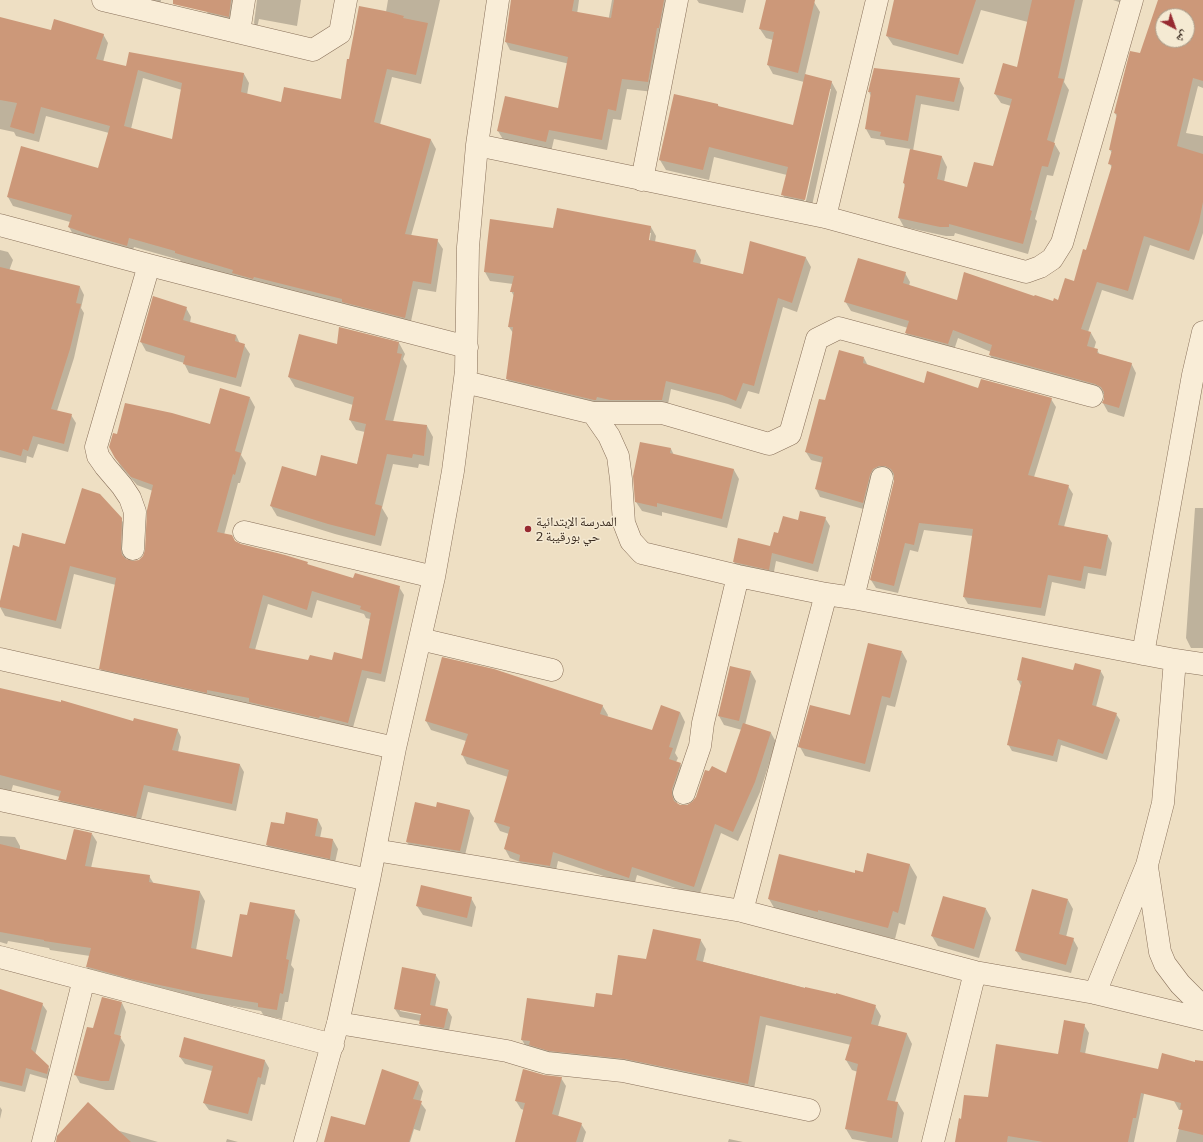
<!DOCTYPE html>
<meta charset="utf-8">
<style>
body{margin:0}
#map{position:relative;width:1203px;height:1142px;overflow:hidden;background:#eedfc3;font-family:Bitter,"Noto Naskh Arabic",serif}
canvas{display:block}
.north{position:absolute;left:1155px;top:8px;width:40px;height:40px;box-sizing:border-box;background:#f5ead3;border:1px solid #a99d8b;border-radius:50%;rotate:139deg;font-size:11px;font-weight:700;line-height:16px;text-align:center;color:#38291e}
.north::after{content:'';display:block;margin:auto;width:14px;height:18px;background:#972a31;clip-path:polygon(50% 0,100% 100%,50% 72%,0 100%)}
</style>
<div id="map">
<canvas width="1203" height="1142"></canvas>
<div class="north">ش</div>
</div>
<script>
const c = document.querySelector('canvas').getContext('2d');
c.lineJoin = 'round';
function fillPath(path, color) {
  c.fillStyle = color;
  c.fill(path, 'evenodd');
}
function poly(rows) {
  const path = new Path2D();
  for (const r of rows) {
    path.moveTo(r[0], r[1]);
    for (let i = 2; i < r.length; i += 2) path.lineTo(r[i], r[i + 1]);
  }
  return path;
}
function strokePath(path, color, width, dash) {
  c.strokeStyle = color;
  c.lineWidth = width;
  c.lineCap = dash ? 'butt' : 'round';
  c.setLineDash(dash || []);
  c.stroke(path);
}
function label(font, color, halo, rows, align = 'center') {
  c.font = font + ' Bitter,"Noto Naskh Arabic",serif';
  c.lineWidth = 3;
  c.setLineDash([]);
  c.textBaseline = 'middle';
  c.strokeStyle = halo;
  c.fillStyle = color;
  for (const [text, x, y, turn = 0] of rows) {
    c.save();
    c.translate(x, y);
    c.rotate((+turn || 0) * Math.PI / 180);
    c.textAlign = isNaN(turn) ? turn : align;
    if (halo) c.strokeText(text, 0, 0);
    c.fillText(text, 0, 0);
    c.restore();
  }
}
const shadow = poly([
 [132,0,161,0,160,7],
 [198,0,238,0,233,24,212,19],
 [257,0,301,0,297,26,259,19,257,28,254,23],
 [388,0,440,0,421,84,392,77,380,125,431,140,436,149,411,236,437,240,443,249,436,292,418,289,410,326,181,262,180,260,134,247,132,254,74,236,69,227,70,222,13,206,8,197,98,170,109,133,46,116,39,142,16,136,14,132,0,129,0,18,52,31,103,34,108,43,103,62,127,68,244,74,249,83,247,95,282,103,341,100,349,60,386,12],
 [143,78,182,90,173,141,131,129],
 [512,0,579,0,570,64,510,50,506,42],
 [612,0,665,0,670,9,654,92,627,89,621,120,613,119,607,150,554,139,551,152,504,141,498,131,595,95],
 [697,0,746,0,743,13,699,3],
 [767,0,799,0,814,2,820,12,805,75,831,81,837,92,811,210,789,206,783,195,787,175,714,157,709,180,666,170,660,160,718,105,719,107,794,126,804,82,773,74,768,65,773,40,766,38,760,29],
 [829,89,831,89,805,205,803,205],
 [895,0,1083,0,1064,82,1069,90,1054,143,1060,153,1053,176,1047,175,1035,219,1037,221,1028,254,955,233,954,236,946,236,904,227,899,218,905,187,904,183,911,149,886,145,884,140,871,138,866,129,871,96,869,92,959,79,964,88,959,111,921,104,913,151,942,157,947,167,944,182,968,188,993,167,1011,106,1001,103,995,94,1018,68,1028,22,981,10,963,64,893,45,887,36],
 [1113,0,1123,0,1122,3],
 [1159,0,1203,0,1203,88,1198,86,1186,133,1203,136,1203,233,1194,260,1150,245,1133,300,1102,290,1088,332,1091,333,1096,342,1094,349,1097,350,1100,355,1131,363,1136,373,1124,417,1108,412,1103,403,1105,395,1101,393,995,365,990,355,991,352,958,338,953,353,912,342,906,333,908,328,851,311,845,301,905,273,910,282,909,286,958,301,1035,297,1054,302,1059,301,1075,282,1086,251,1112,168,1110,164,1112,153,1110,150,1117,117,1115,113,1141,54],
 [1163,16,1187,16,1187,40,1163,40],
 [651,227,656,236,655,242,696,251,701,260,700,265,743,275,806,258,811,267,797,312,783,307,759,394,748,391,741,409,728,404,671,389,667,409,615,409,512,388,507,379,513,333,509,327,514,296,511,291,513,284,490,281,485,272,554,229],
 [649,233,651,233,649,245],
 [0,250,8,252,13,260,9,271,80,287,84,295,81,308,84,313,74,358,57,411,71,415,76,423,68,452,38,444,33,458,27,456,26,463,0,457],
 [186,308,191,317,190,323,236,335,240,344,244,345,250,354,241,387,189,373,184,363,146,351,141,342],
 [399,343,405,354,403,359,407,366,393,422,427,426,433,437,429,466,419,464,418,468,393,464,382,508,388,518,381,546,335,534,277,516,271,506,316,477,357,465,365,432,356,430,350,420,353,405,295,387,289,377,337,345],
 [864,358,868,366,925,384,979,389,1051,399,1056,407,1034,477,1068,486,1073,494,1064,527,1107,535,1112,543,1106,576,1088,573,1085,589,1052,582,1045,616,968,604,964,597,973,536,924,530,918,552,910,550,898,593,876,588,871,580,895,481,895,476,890,474,867,510,820,497,816,489,823,463,811,460,806,452,826,401],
 [250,398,255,407,241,455,246,463,240,483,238,483,224,535,241,545,307,563,309,566,354,579,399,587,404,595,385,682,367,678,352,731,105,677,100,668,116,585,74,574,61,629,5,616,0,607,20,548,66,545,121,519,127,528,126,560,133,562,139,561,144,557,146,550,153,491,137,485,121,467,110,447,118,436,210,425],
 [317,600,364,614,366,618,370,619,363,660,309,662,255,650,268,604,312,618],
 [641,443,671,449,674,455,734,470,739,479,727,528,662,512,662,516,642,511,636,502],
 [1195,508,1203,508,1203,648,1191,648,1186,638],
 [825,518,830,526,818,572,776,561,773,577,739,570,734,562,771,547,779,534,799,521],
 [902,652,907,661,895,707,887,705,870,772,805,756,800,747,851,716],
 [1100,670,1104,677,1096,707,1116,714,1120,720,1107,760,1061,745,1057,762,1012,751,1008,744,1021,686,1018,680,1074,671],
 [751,672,756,681,745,725,771,733,776,742,760,792,738,841,721,833,699,896,637,875,634,886,558,861,555,875,525,870,520,862,510,858,505,849,509,834,500,831,495,822,508,777,467,764,462,754,466,741,431,730,426,721,602,705,608,715,607,718,653,731,680,712,685,722,675,753,678,758,676,762,680,764,686,773,677,799,677,804,680,806,687,806,727,774,742,730,724,725,719,716],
 [0,689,134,722,177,729,181,737,178,752,240,765,244,772,236,811,148,792,140,824,64,807,60,800,60,797,13,785,11,792,0,789],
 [416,803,437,808,469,810,474,818,464,859,412,850,407,842],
 [318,820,322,828,320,838,333,840,338,849,334,867,272,853,267,845,285,826],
 [92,834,97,842,91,868,149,876,154,884,200,892,205,901,196,950,233,958,248,916,294,911,300,920,291,965,294,969,288,1002,285,1002,282,1019,264,1016,261,1011,203,1001,92,975,87,967,90,956,50,950,49,948,8,941,7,944,0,942,0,836,15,837,20,846,20,850,67,861],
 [868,855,910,865,917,877,905,925,899,923,895,939,825,922,776,911,769,899,855,874,864,873],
 [471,898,476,907,472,927,423,915,417,906],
 [1068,900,1073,909,1066,937,1073,939,1078,948,1071,973,1022,960,1016,951],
 [986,909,991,918,979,958,938,946,932,936],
 [700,939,706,949,703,962,875,1006,881,1016,878,1026,907,1034,912,1044,895,1102,898,1103,904,1113,898,1142,868,1142,852,1139,846,1129,858,1072,852,1070,846,1060,851,1045,766,1025,753,1094,528,1050,522,1040,595,1008,613,996,647,960],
 [435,974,440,982,435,1007,447,1009,452,1017,448,1035,424,1031,420,1024,420,1021,400,1017,395,1009],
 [400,1009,426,1014,426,1016,400,1011],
 [0,990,42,1004,47,1011,35,1055,48,1067,52,1074,51,1080,30,1074,25,1092,0,1086],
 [122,1003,126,1012,120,1037,125,1045,114,1090,106,1090,80,1083,75,1074,94,1030],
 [1084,1025,1089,1033,1085,1054,1148,1075,1134,1142,956,1142,962,1120,988,1098,1059,1055],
 [185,1038,265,1061,269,1068,265,1085,261,1084,252,1121,209,1110,204,1103,212,1071,185,1064,180,1057],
 [1203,1065,1203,1142,1176,1142,1183,1113,1182,1110,1179,1110,1174,1101],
 [543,1076,561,1078,566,1086,558,1117,581,1124,586,1132,583,1142,516,1142,524,1110,521,1109,516,1101],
 [418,1082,423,1091,420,1102,426,1110,420,1131,414,1129,410,1142,331,1142,366,1126],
 [0,1107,2,1110,0,1119],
 [116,1130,158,1142,62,1142],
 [227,1139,238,1142,226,1142],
 [729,1139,743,1142,728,1142]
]);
const building = poly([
 [173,0,231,0,229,17,173,4],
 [511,0,574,0,572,11,611,18,614,0,664,0,659,28,657,28,648,82,622,79,616,111,608,109,602,140,549,130,546,142,497,131,505,96,558,108,568,57,505,42],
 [766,0,815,0,798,73,767,65,774,32,759,29],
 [894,0,976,0,958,55,886,36],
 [1032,0,1075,0,1058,78,1064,79,1047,140,1055,143,1048,167,1042,166,1030,210,1032,211,1023,244,949,224,949,227,940,227,898,218,905,184,903,183,910,149,942,156,937,179,967,187,974,162,993,166,1012,99,994,94,1003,63,1017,67],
 [1158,0,1203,0,1203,81,1193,78,1177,146,1203,154,1203,202,1199,222,1189,251,1144,236,1128,291,1097,282,1081,329,1091,332,1087,346,1098,349,1097,353,1132,363,1119,408,1102,403,1104,399,1104,392,1101,387,1095,384,989,355,992,345,953,330,948,344,905,333,909,321,844,302,858,258,906,272,903,283,957,300,964,272,1034,296,1035,295,1053,301,1054,298,1058,300,1065,278,1074,281,1083,249,1086,250,1112,165,1108,164,1112,150,1109,150,1117,114,1114,113,1130,51,1140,53],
 [1163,16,1187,16,1187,40,1163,40],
 [359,6,385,11,404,16,403,18,428,23,416,75,387,69,374,122,431,139,405,234,438,239,431,284,413,281,405,318,342,302,342,299,254,277,253,279,232,273,233,270,175,253,175,251,129,238,127,246,93,236,68,227,72,215,7,197,21,146,98,168,110,126,41,107,34,134,10,127,17,103,0,100,0,17,51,30,54,19,104,34,96,59,126,66,129,52,244,73,241,92,281,102,284,87,341,99,347,59,349,59],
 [138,70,182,83,172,139,124,126],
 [874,68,960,78,954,102,916,95,908,141,880,136,881,132,865,129,871,92,868,92],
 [805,74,832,81,805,200,781,195,788,167,709,147,703,170,659,160,674,94,718,104,718,106,793,125],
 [557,208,651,226,649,240,696,250,693,262,743,274,750,241,806,257,792,303,778,298,754,386,743,383,736,401,722,395,666,381,662,400,610,400,597,397,596,400,594,400,506,379,513,327,508,327,514,292,510,292,514,276,484,272,490,219,553,228],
 [0,267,80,286,76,303,81,304,70,349,51,409,72,414,64,444,33,436,28,451,23,449,21,456,0,450],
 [153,296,187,307,183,320,236,335,235,341,245,344,236,378,183,364,185,356,140,342],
 [339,327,399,342,397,353,402,354,385,420,427,425,424,456,413,454,412,458,387,454,375,504,382,506,375,536,328,524,270,506,282,466,316,476,321,455,357,464,366,424,349,420,354,397,288,377,299,334,337,344],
 [839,350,864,357,863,363,924,383,927,371,978,388,981,379,1052,398,1028,475,1069,485,1058,525,1108,535,1101,569,1084,566,1081,581,1048,575,1041,608,963,597,973,529,919,523,914,545,905,543,894,586,870,580,894,481,894,474,891,469,885,466,879,466,873,469,870,475,863,503,815,489,823,457,805,452,819,399,825,400],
 [220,388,250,397,235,451,241,453,235,475,233,474,217,532,232,535,235,541,241,544,285,555,308,562,307,564,353,578,355,573,400,586,381,674,362,670,348,723,320,716,319,718,249,702,249,698,207,690,207,693,99,669,116,578,70,566,56,621,0,607,0,601,13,545,19,547,22,533,65,544,82,488,100,494,122,518,121,549,122,555,126,559,133,561,139,560,143,556,145,550,147,510,153,485,131,477,115,458,109,447,113,433,117,434,125,403,172,413,210,424],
 [312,591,361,606,360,609,371,613,362,659,334,652,332,660,310,655,308,660,249,648,263,595,307,610],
 [640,442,671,448,670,453,734,469,722,519,657,503,657,507,635,502,633,476],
 [800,511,826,517,813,564,772,553,769,570,733,562,738,538,770,546,774,532,778,533,783,516,798,520],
 [868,643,902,651,890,698,882,696,865,764,798,747,810,705,850,715],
 [442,657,494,669,603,705,600,714,652,730,661,705,680,712,669,747,673,748,669,759,681,763,672,789,672,795,674,801,680,805,687,805,692,802,696,797,705,770,709,771,712,766,726,773,743,723,771,732,755,782,733,832,715,824,694,887,632,867,629,878,553,852,550,866,519,861,520,855,504,849,510,827,494,822,509,770,461,755,468,734,425,721],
 [1022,657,1073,670,1075,663,1101,670,1092,705,1117,713,1103,754,1058,739,1053,756,1007,745,1022,681,1017,680],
 [730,666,751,671,739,721,718,716],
 [0,688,61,702,61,700,133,721,134,718,178,729,172,750,240,764,232,804,144,785,136,817,58,800,61,791,0,775],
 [415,802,436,807,437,802,470,810,460,851,406,842],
 [286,812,318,819,315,836,333,839,330,859,266,845,271,822,284,824],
 [74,829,92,833,85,866,150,875,149,882,200,891,191,948,232,957,240,914,247,915,250,902,295,910,286,959,289,960,283,994,280,993,277,1010,258,1007,258,1003,197,993,131,979,88,967,86,967,91,948,44,941,44,940,0,932,0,844,66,860],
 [867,853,910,864,898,913,893,911,888,928,818,910,818,912,768,899,779,854,855,873,855,870,863,872],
 [421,885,472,897,467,918,416,906],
 [1032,889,1068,899,1059,934,1074,938,1066,965,1015,951],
 [943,896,986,908,974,949,931,936],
 [653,929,701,939,696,960,805,988,805,987,836,994,836,993,876,1005,871,1024,907,1033,887,1100,898,1102,892,1138,845,1129,858,1064,845,1060,852,1037,760,1016,748,1084,625,1059,549,1051,529,1045,530,1041,521,1040,527,998,594,1007,596,993,612,995,618,955,646,959],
 [402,967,436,974,430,1005,448,1009,444,1028,419,1024,421,1014,394,1009],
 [0,989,43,1003,31,1049,49,1066,47,1074,26,1068,22,1086,0,1081],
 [102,997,122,1002,114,1034,121,1036,109,1081,101,1081,74,1075,87,1027,93,1028],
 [1064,1020,1085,1024,1080,1052,1158,1069,1162,1053,1195,1062,1195,1060,1203,1061,1203,1135,1178,1129,1183,1110,1180,1109,1181,1103,1141,1093,1136,1118,1133,1118,1128,1142,1043,1142,1008,1136,1007,1142,955,1142,959,1118,961,1119,964,1095,988,1097,996,1044,1058,1054],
 [184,1037,265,1060,261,1078,258,1077,248,1114,203,1103,213,1066,179,1057],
 [382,1069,419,1082,413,1099,422,1101,409,1142,324,1142,331,1116,365,1125],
 [523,1069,544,1075,562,1077,552,1114,582,1123,576,1142,515,1142,525,1103,515,1101],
 [88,1102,131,1142,56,1142,57,1136]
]);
const minor = poly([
 [103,0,313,50,340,33,346,0],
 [239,32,244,0],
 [477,145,825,217,1026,272,1040,267,1052,259,1062,243,1132,0],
 [642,180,677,0],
 [825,217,877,0],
 [0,225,149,265,467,347],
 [465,382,593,413,609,436,618,456,621,479,624,523,631,541,642,553,738,576,826,594,853,598,1175,660,1203,664],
 [593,413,662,413,769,444,790,434,817,339,839,328,1092,396],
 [244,532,434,577],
 [133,549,135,512,130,498,122,486,105,466,98,456,96,447,149,265],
 [853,598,882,478],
 [420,639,552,670],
 [1143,654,1193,375,1203,332],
 [0,659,395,748],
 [684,793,700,746,703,723,738,576],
 [0,800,369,880],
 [375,850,742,911,975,972,1095,993,1203,1019],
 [1147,867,1160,952,1165,964,1180,984,1203,1007],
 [742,911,826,594],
 [0,957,333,1045],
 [1095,993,1147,865,1163,803,1175,660],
 [338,1023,507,1051,547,1063,623,1071,809,1110],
 [43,1142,84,979],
 [305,1142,338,1023,369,880,395,748,434,577,453,471,466,371,468,247,477,145,498,0],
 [933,1142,975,972]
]);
const markers = [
 [528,529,4,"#972a31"]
];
const poiNames = [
 ["المدرسة الإبتدائية",536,522],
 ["حي بورقيبة 2",536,537]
];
fillPath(shadow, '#0003');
fillPath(building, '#cc9879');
strokePath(minor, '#88705a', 23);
strokePath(minor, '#f9edd7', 22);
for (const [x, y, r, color] of markers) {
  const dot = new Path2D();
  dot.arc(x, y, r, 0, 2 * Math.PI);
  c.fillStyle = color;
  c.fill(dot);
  strokePath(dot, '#f5ead3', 1.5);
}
label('13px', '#38291e', '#f5ead3', poiNames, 'left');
</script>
